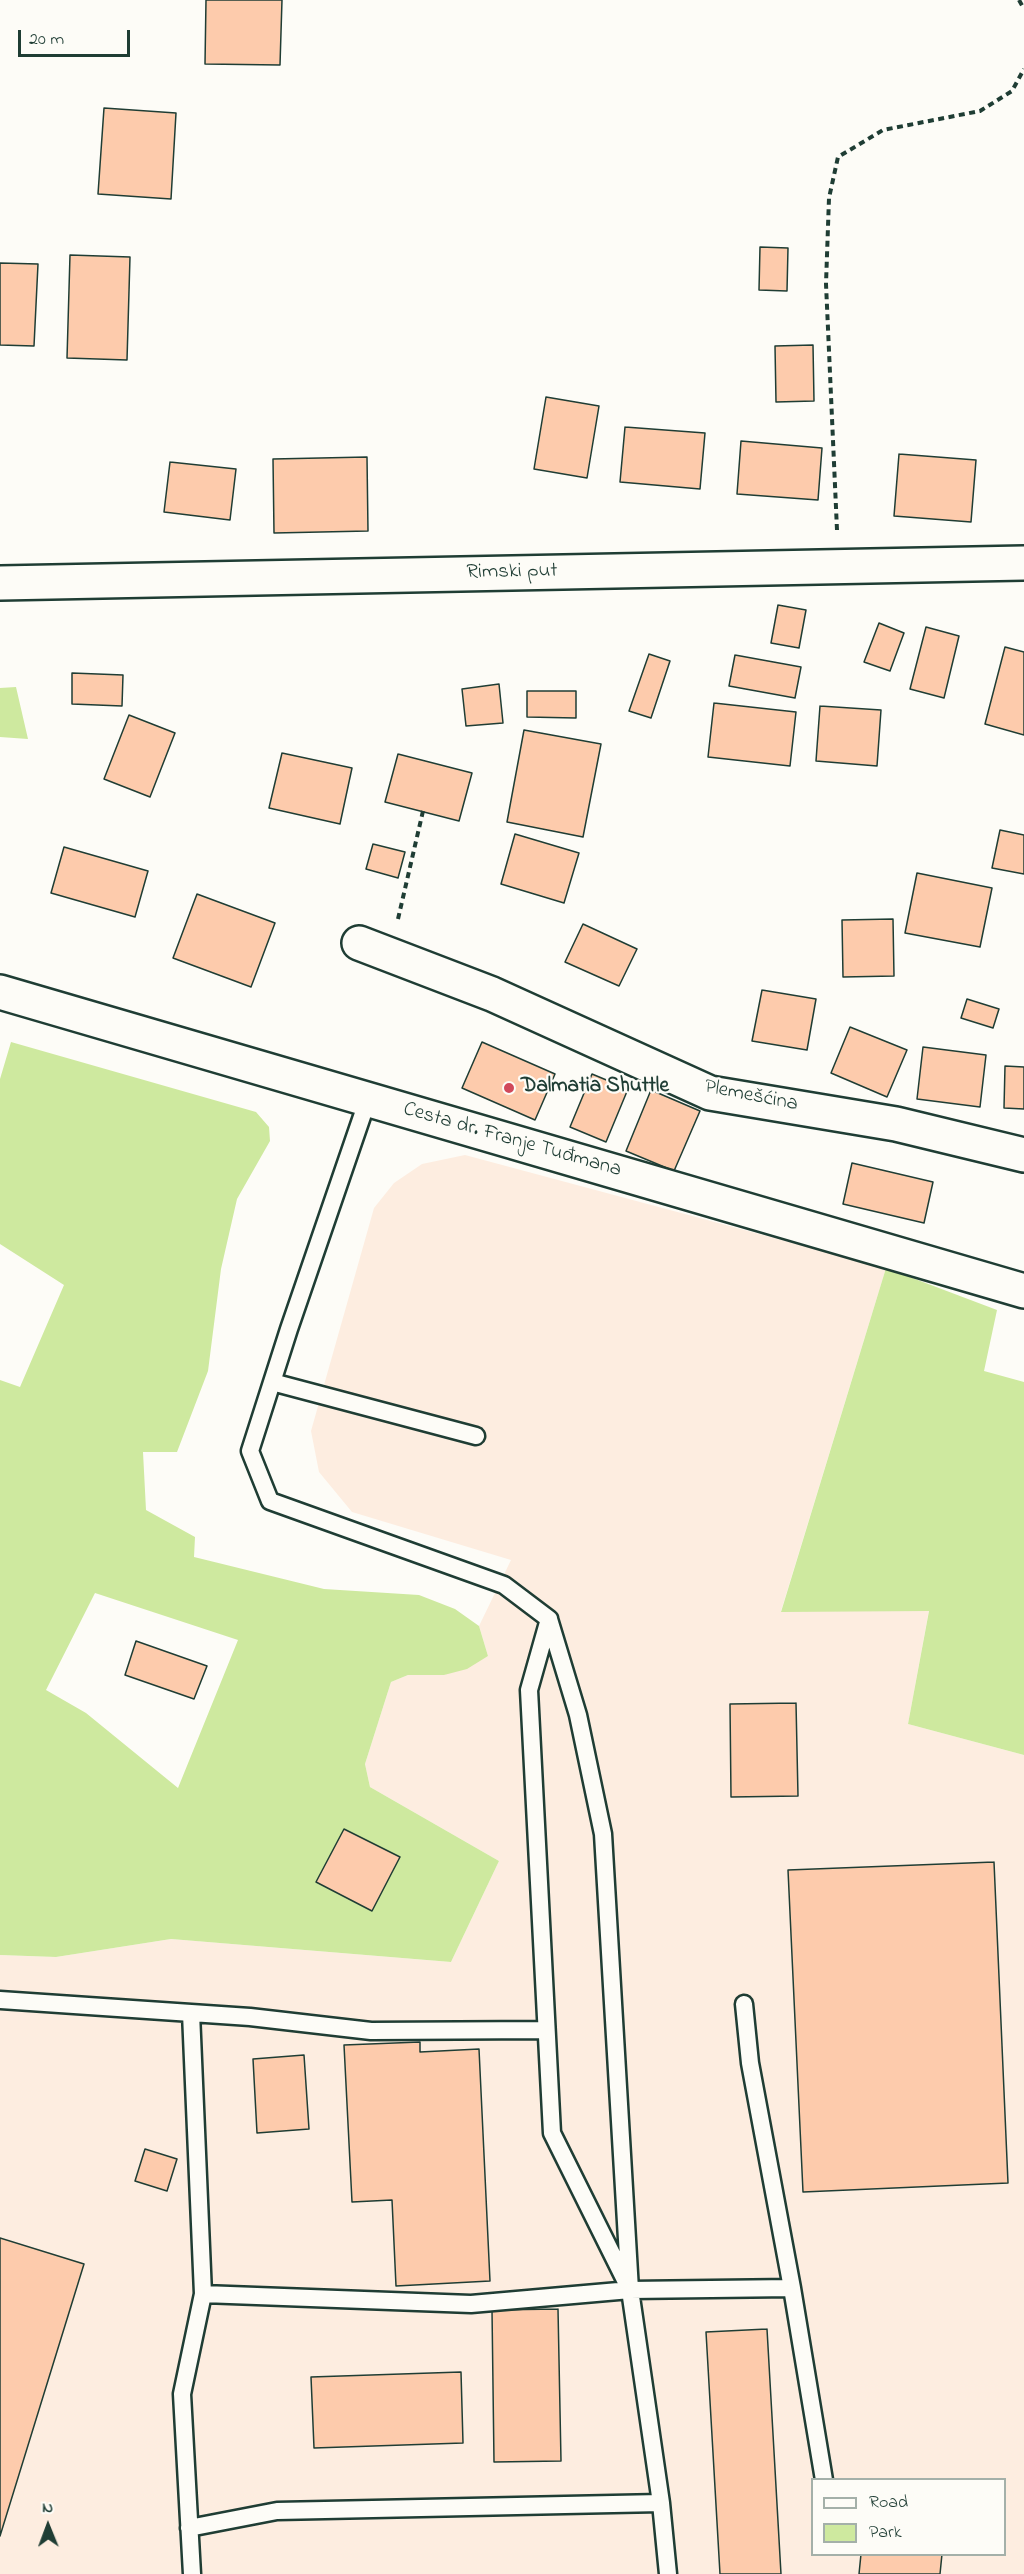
<!DOCTYPE html>
<meta charset="utf-8">
<style>
body{margin:0}
#map{position:relative;width:1024px;height:2574px;overflow:hidden;background:#fdfcf7;font-family:"Indie Flower",sans-serif}
canvas{display:block}
.legend{position:absolute;left:811px;top:2478px;width:195px;height:78px;box-sizing:border-box;background:#fdfcf7;border:2px solid #a4b0a9;margin:0;padding:8px 10px;list-style:none;font-size:18px;color:#1f3d34}
.legend li{display:flex;align-items:center;gap:12px;height:30px}
.legend b{width:30px;border:2px solid #a4b0a9}
.north{position:absolute;left:18px;top:2496px;width:60px;height:60px;-webkit-text-stroke:4px #fdfcf7;paint-order:stroke;rotate:359deg;font-size:16px;font-weight:700;line-height:24px;text-align:center;color:#1f3d34}
.north::after{content:'';display:block;margin:auto;width:21px;height:27px;background:#1f3d34;clip-path:polygon(50% 0,100% 100%,50% 72%,0 100%)}
.scale{position:absolute;left:18px;top:30px;width:112px;height:27px;box-sizing:border-box;border:3px solid #1f3d34;border-top:0;padding-left:8px;font-size:18px;line-height:21px;white-space:nowrap;color:#1f3d34;-webkit-text-stroke:4px #fdfcf7;paint-order:stroke}
</style>
<div id="map">
<canvas width="1024" height="2574"></canvas>
<ul class="legend">
<li><b style="height:8px;background:#fdfcf7"></b>Road</li>
<li><b style="height:16px;background:#cee99f"></b>Park</li>
</ul>
<div class="north">N</div>
<div class="scale">20 m</div>
</div>
<script>
const c = document.querySelector('canvas').getContext('2d');
c.lineJoin = 'round';
function fillPath(path, color) {
  c.fillStyle = color;
  c.fill(path, 'evenodd');
}
function poly(rows) {
  const path = new Path2D();
  for (const r of rows) {
    path.moveTo(r[0], r[1]);
    for (let i = 2; i < r.length; i += 2) path.lineTo(r[i], r[i + 1]);
  }
  return path;
}
function strokePath(path, color, width, dash) {
  c.strokeStyle = color;
  c.lineWidth = width;
  c.lineCap = dash ? 'butt' : 'round';
  c.setLineDash(dash || []);
  c.stroke(path);
}
function label(font, color, halo, rows, align = 'center') {
  c.font = font + ' "Indie Flower",sans-serif';
  c.lineWidth = 4.5;
  c.setLineDash([]);
  c.textBaseline = 'middle';
  c.strokeStyle = halo;
  c.fillStyle = color;
  for (const [text, x, y, turn = 0] of rows) {
    c.save();
    c.translate(x, y);
    c.rotate((+turn || 0) * Math.PI / 180);
    c.textAlign = isNaN(turn) ? turn : align;
    if (halo) c.strokeText(text, 0, 0);
    c.fillText(text, 0, 0);
    c.restore();
  }
}
const built = poly([
 [465,1155,886,1268,781,1611,929,1610,908,1724,1024,1755,1024,2574,0,2574,0,1955,56,1957,171,1939,451,1962,499,1861,370,1787,365,1764,391,1682,408,1675,444,1675,488,1656,479,1626,511,1560,352,1512,319,1472,311,1431,374,1208,394,1183,422,1164],
 [812,2480,1004,2480,1004,2554,812,2554]
]);
const green = poly([
 [16,687,28,739,0,737,0,688],
 [11,1042,256,1112,269,1127,270,1141,237,1199,221,1269,208,1371,177,1452,143,1452,146,1510,195,1537,194,1557,324,1589,419,1595,455,1609,479,1626,488,1656,467,1669,444,1675,408,1675,391,1682,365,1764,370,1787,499,1861,451,1962,171,1939,56,1957,0,1955,0,1380,20,1387,64,1285,0,1244,0,1079],
 [95,1593,238,1640,178,1788,86,1713,46,1690],
 [886,1268,997,1310,984,1371,1024,1382,1024,1755,908,1724,929,1611,781,1612]
]);
const building = poly([
 [206,0,282,0,280,65,205,64,206,0],
 [104,108,176,113,171,199,98,194,104,108],
 [760,247,788,248,787,291,759,290,760,247],
 [70,255,130,257,127,360,67,358,70,255],
 [0,263,38,264,34,346,0,345,0,263],
 [813,345,814,401,776,402,775,346,813,345],
 [546,397,599,406,587,478,534,469,546,397],
 [625,427,705,433,700,489,620,482,625,427],
 [741,441,822,448,818,500,737,494,741,441],
 [899,454,976,460,971,522,894,516,899,454],
 [367,457,368,531,274,533,273,459,367,457],
 [170,462,236,469,230,520,164,512,170,462],
 [778,605,806,610,799,648,771,643,778,605],
 [879,623,904,633,890,671,864,662,879,623],
 [926,627,959,636,944,698,910,689,926,627],
 [1005,647,1024,652,1024,735,985,724,1005,647],
 [649,654,670,661,651,718,629,711,649,654],
 [735,655,801,667,795,698,729,686,735,655],
 [72,673,123,675,122,706,72,704,72,673],
 [499,684,503,723,466,726,462,689,499,684],
 [527,691,576,691,576,718,527,717,527,691],
 [714,703,796,712,790,766,708,757,714,703],
 [820,706,881,710,877,766,816,761,820,706],
 [129,715,175,733,150,797,104,779,129,715],
 [524,730,601,744,583,837,507,822,524,730],
 [282,753,352,768,340,824,269,808,282,753],
 [398,754,472,773,459,821,385,802,398,754],
 [1000,830,1024,835,1024,874,992,868,1000,830],
 [515,834,579,853,564,903,501,884,515,834],
 [373,844,405,852,398,878,366,869,373,844],
 [64,847,148,871,135,917,51,893,64,847],
 [917,873,992,888,980,947,905,933,917,873],
 [197,894,275,923,251,987,173,958,197,894],
 [893,919,894,976,843,977,842,920,893,919],
 [583,924,637,949,619,986,565,962,583,924],
 [762,990,816,999,807,1050,752,1041,762,990],
 [967,999,999,1009,993,1028,961,1018,967,999],
 [850,1027,907,1050,887,1097,831,1073,850,1027],
 [482,1042,555,1074,535,1120,462,1088,482,1042],
 [923,1047,986,1055,980,1107,917,1099,923,1047],
 [1005,1066,1024,1067,1024,1109,1004,1108,1005,1066],
 [592,1074,628,1089,606,1142,570,1127,592,1074],
 [651,1090,700,1111,674,1171,626,1151,651,1090],
 [852,1163,933,1182,924,1223,843,1204,852,1163],
 [136,1641,207,1666,194,1699,125,1675,136,1641],
 [796,1703,798,1796,731,1797,730,1704,796,1703],
 [344,1829,400,1857,372,1911,316,1882,344,1829],
 [994,1862,1008,2183,803,2192,788,1870,994,1862],
 [420,2042,420,2052,479,2049,490,2281,396,2286,392,2200,352,2202,344,2045,420,2042],
 [304,2055,309,2129,257,2133,253,2059,304,2055],
 [145,2149,177,2159,167,2191,135,2181,145,2149],
 [0,2238,84,2264,0,2536,0,2238],
 [558,2309,561,2461,494,2462,492,2310,558,2309],
 [767,2329,781,2574,720,2574,706,2332,767,2329],
 [461,2372,463,2443,314,2448,311,2377,461,2372],
 [861,2554,942,2554,940,2574,859,2574,861,2554]
]);
const path = poly([
 [1019,0,1024,9],
 [837,530,826,284,829,198,838,157,883,130,980,111,1012,91,1024,69],
 [398,919,423,811]
]);
const service = poly([
 [368,1099,289,1329,250,1451,270,1501,504,1585,549,1619,529,1690,552,2133,630,2290],
 [272,1382,476,1436],
 [549,1619,578,1715,603,1834,630,2290,661,2503,668,2574],
 [0,2000,250,2017,371,2031,545,2030],
 [191,2013,203,2294,471,2304,630,2290,792,2288,750,2063,744,2004],
 [792,2288,824,2480],
 [189,2528,277,2511,661,2503],
 [192,2574,182,2394,203,2294]
]);
const minor = poly([
 [0,583,1024,563],
 [359,943,492,994,710,1093,896,1124,1024,1155]
]);
const secondary = poly([
 [0,992,1024,1291]
]);
const markers = [
 [509,1088,6,"#d1495b"]
];
const streetNames = [
 ["Rimski put",512,573,-1],
 ["Plemešćina",751,1097,11],
 ["Cesta dr. Franje Tuđmana",512,1141,16]
];
const poiNames = [
 ["Dalmatia Shuttle",521,1088]
];
fillPath(built, '#fdede0');
fillPath(green, '#cee99f');
fillPath(building, '#fdcbac');
strokePath(building, '#1f3d34', 1.5);
strokePath(service, '#1f3d34', 21);
strokePath(minor, '#1f3d34', 38);
strokePath(secondary, '#1f3d34', 38);
strokePath(path, '#1f3d34', 4, [6, 4.5]);
strokePath(service, '#fdfcf7', 16);
strokePath(minor, '#fdfcf7', 33);
strokePath(secondary, '#fdfcf7', 33);
for (const [x, y, r, color] of markers) {
  const dot = new Path2D();
  dot.arc(x, y, r, 0, 2 * Math.PI);
  c.fillStyle = color;
  c.fill(dot);
  strokePath(dot, '#fdfcf7', 2);
}
label('21px', '#1f3d34', '#fdfcf7', streetNames);
label('bold 21px', '#1f3d34', '#fdfcf7', poiNames, 'left');
</script>
